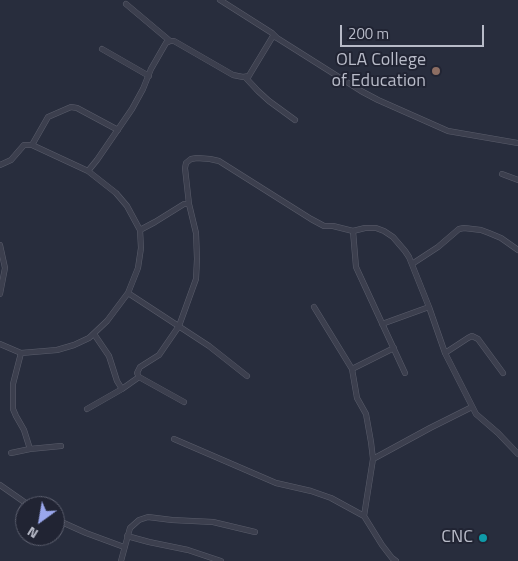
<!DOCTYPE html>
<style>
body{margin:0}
#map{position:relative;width:518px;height:561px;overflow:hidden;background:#282d3d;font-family:"Titillium Web",sans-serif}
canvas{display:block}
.north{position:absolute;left:15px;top:496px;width:50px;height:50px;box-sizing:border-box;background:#212433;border:1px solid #5d606f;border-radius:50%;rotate:212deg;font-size:14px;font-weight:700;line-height:20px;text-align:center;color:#b8bbc8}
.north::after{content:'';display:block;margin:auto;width:18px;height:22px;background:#9aa7ec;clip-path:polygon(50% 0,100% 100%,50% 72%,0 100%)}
.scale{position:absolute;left:340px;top:25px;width:144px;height:22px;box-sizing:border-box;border:2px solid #b8bbc8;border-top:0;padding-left:6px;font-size:15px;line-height:18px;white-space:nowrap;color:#b8bbc8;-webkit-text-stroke:4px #212433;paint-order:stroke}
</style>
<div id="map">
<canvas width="518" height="561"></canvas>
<div class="north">N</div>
<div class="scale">200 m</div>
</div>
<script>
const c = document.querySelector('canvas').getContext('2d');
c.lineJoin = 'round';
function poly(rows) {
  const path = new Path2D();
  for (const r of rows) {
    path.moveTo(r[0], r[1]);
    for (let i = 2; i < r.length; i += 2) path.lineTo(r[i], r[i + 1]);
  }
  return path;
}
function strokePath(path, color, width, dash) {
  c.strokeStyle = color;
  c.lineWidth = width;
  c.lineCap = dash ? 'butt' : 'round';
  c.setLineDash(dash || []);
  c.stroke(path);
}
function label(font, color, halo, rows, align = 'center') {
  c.font = font + ' "Titillium Web",sans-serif';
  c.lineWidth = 4;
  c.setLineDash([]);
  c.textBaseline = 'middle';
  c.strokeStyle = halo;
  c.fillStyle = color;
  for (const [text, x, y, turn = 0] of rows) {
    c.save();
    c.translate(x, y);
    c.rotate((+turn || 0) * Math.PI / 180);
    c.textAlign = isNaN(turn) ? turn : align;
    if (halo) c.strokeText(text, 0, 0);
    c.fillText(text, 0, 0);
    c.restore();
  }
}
const minor = poly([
 [220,0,272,33,277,38,361,91,378,100,448,131,518,143],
 [126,4,170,41],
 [102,49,149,76],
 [245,77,258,91,269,101,295,120],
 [0,165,11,160,24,145,32,145],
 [88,171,97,160,132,109,143,89,151,69,166,43,170,41,174,41,233,75,243,77,249,76,250,74,273,36,277,38],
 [502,174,518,180],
 [189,204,185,168,186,163,191,159,197,158,210,159,219,161,311,219,324,226,333,226,353,231,356,267,405,373],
 [140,230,155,222,184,204,189,204,196,233,197,259,196,279,179,326,159,355,140,367,137,373,139,377,184,402],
 [353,231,365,228,376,228,384,231,393,237,405,251,409,257,429,307,382,324],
 [0,245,5,268,0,294],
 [412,264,438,247,459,229,464,228,481,230,489,233,501,238,518,250],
 [128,293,209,346,247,376],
 [314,307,352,369,357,398,366,414,371,442,373,459,364,516,382,545,392,558,396,561],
 [429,307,445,353,476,414,498,433,518,454],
 [94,334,109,356,117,381,122,389],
 [0,344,21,353,57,350,74,345,89,338,107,321,128,293,138,268,141,248,140,230,127,206,116,193,88,171,32,145,48,117,71,107,77,108,118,130],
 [445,353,468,338,472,336,478,339,503,373],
 [352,369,394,348],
 [87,409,122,389,139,377],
 [174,439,276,483,311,491,331,498,364,516],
 [30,449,61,446],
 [11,453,30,449,24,430,16,416,13,409,13,384,21,353],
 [373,459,430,428,472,407],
 [0,485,30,506],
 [55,519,86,533,124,547],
 [127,536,149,542,188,550,221,561],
 [121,561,130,528,139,520,148,517,172,520,213,522,255,532]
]);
const markers = [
 [436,71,5,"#8d6e63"],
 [483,538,5,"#0f9aa8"]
];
const poiNames = [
 ["OLA College",426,61],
 ["of Education",426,82],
 ["CNC",473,538]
];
strokePath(minor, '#5a5d6b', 6);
strokePath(minor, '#3c3f4e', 5);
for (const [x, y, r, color] of markers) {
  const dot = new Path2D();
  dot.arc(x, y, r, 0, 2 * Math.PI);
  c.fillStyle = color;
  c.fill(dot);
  strokePath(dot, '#212433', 2);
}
label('18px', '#b8bbc8', '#212433', poiNames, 'right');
</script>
